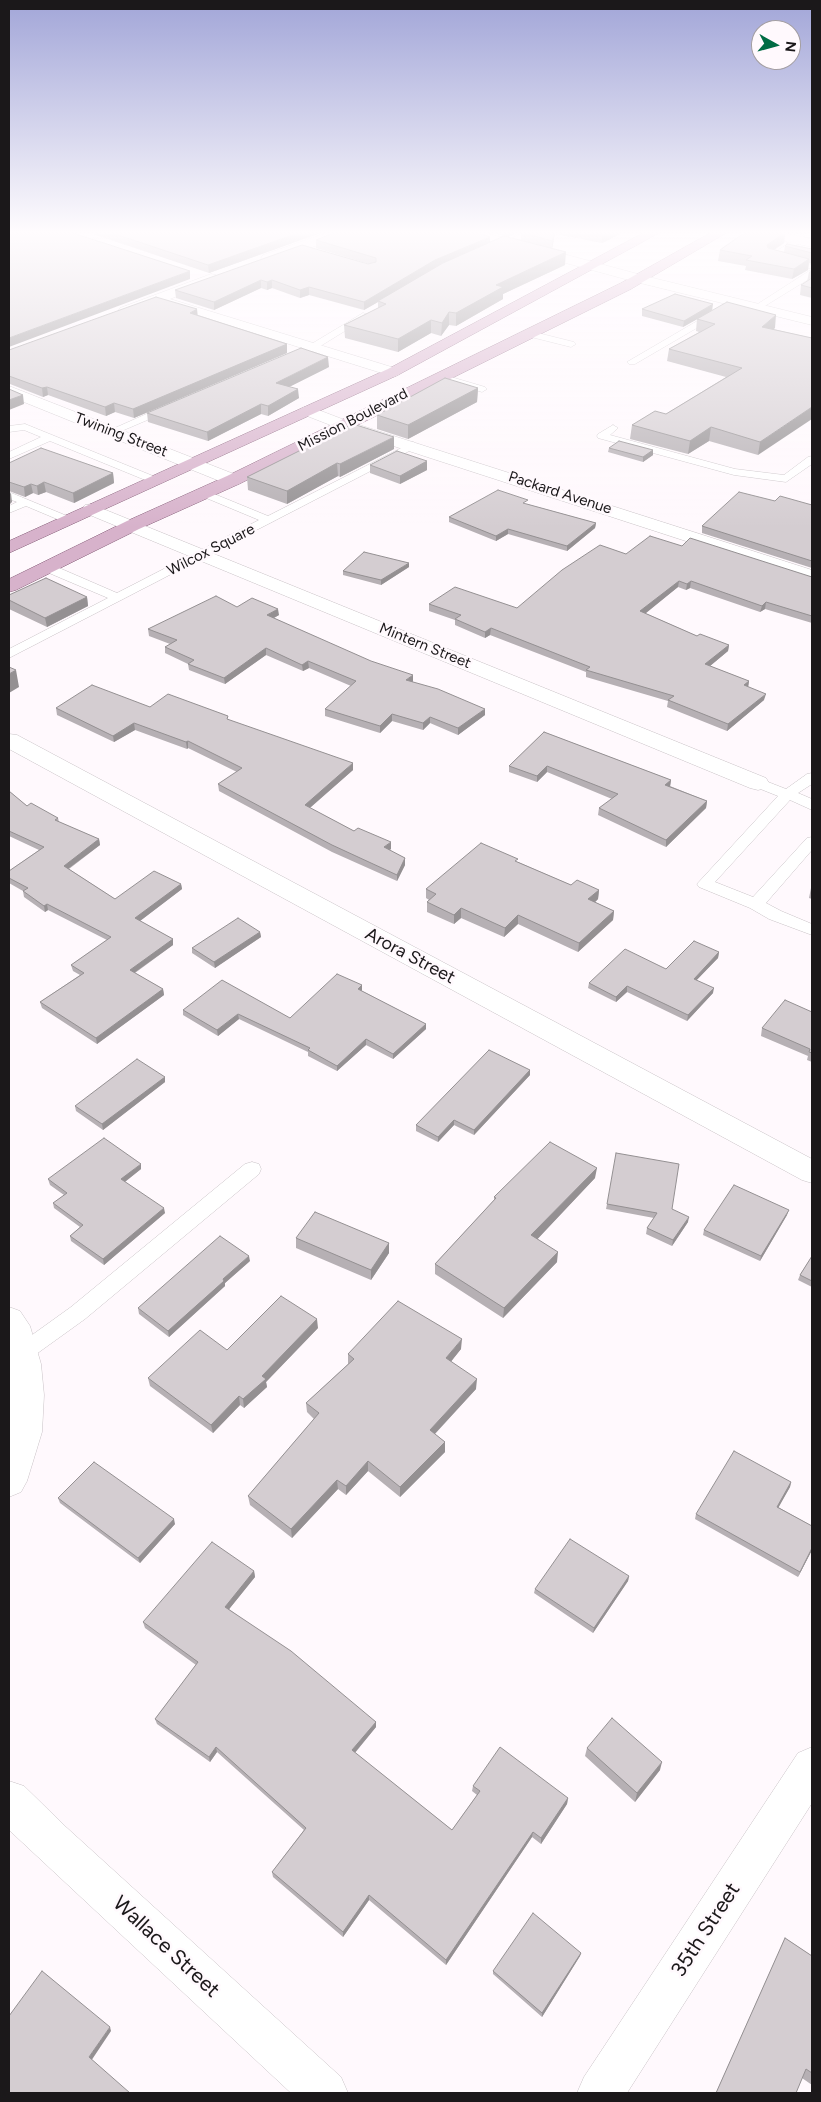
<!DOCTYPE html>
<style>
body{margin:0}
#map{position:relative;width:821px;height:2102px;overflow:hidden;background:#fff9fd;font-family:Figtree,sans-serif}
canvas{display:block}
.frame{position:absolute;inset:0;border:10px solid #1b181a;pointer-events:none}
.north{position:absolute;left:751px;top:20px;width:50px;height:50px;box-sizing:border-box;background:#fff9fd;border:1px solid #a49fa2;border-radius:50%;rotate:97deg;font-size:14px;font-weight:700;line-height:20px;text-align:center;color:#1b181a}
.north::after{content:'';display:block;margin:auto;width:18px;height:22px;background:#006c44;clip-path:polygon(50% 0,100% 100%,50% 72%,0 100%)}
</style>
<div id="map">
<canvas width="821" height="2102"></canvas>
<div class="frame"></div>
<div class="north">N</div>
</div>
<script>
const c = document.querySelector('canvas').getContext('2d');
c.lineJoin = 'round';
function poly(rows) {
  const path = new Path2D();
  for (const r of rows) {
    path.moveTo(r[0], r[1]);
    for (let i = 2; i < r.length; i += 2) path.lineTo(r[i], r[i + 1]);
  }
  return path;
}
function strokePath(path, color, width, dash) {
  c.strokeStyle = color;
  c.lineWidth = width;
  c.lineCap = dash ? 'butt' : 'round';
  c.setLineDash(dash || []);
  c.stroke(path);
}
function fillPath(path, color) {
  c.fillStyle = color;
  c.fill(path, 'evenodd');
}
function label(font, color, halo, rows, align = 'center') {
  c.font = font + ' Figtree,sans-serif';
  c.lineWidth = 5;
  c.setLineDash([]);
  c.textBaseline = 'middle';
  c.strokeStyle = halo;
  c.fillStyle = color;
  for (const [text, x, y, turn = 0] of rows) {
    c.save();
    c.translate(x, y);
    c.rotate((+turn || 0) * Math.PI / 180);
    c.textAlign = isNaN(turn) ? turn : align;
    if (halo) c.strokeText(text, 0, 0);
    c.fillText(text, 0, 0);
    c.restore();
  }
}
const lane = poly([
 [522,233,533,233,498,250,491,248,522,233],
 [796,239,803,241,778,256,812,265,812,269,767,257,796,239],
 [809,271,812,271,812,277,760,309,757,310,753,307,809,271],
 [716,310,720,313,719,315,635,364,629,364,627,362,716,310],
 [363,313,366,314,366,318,314,350,286,361,280,361,278,359,308,346,363,313],
 [530,331,574,342,576,344,571,347,527,336,525,334,530,331],
 [441,374,485,387,487,389,482,392,438,379,436,377,441,374],
 [169,404,174,407,173,409,117,433,113,434,108,431,169,404],
 [25,424,158,478,159,480,154,483,150,482,50,441,9,459,9,452,41,437,24,430,9,432,9,426,25,424],
 [613,425,618,428,610,435,735,469,784,475,808,457,812,456,812,464,786,482,734,475,598,438,597,436,598,434,613,425],
 [413,442,418,445,417,447,9,658,9,649,108,598,42,570,40,567,42,564,50,564,117,593,259,520,199,495,197,493,199,491,207,491,268,516,413,442],
 [9,492,72,518,74,520,72,522,64,522,26,506,9,513,9,506,17,502,9,499,9,492],
 [812,773,812,784,798,793,812,799,812,810,790,800,715,882,753,897,807,838,812,837,812,850,766,903,781,911,812,924,812,935,769,919,750,908,699,887,697,884,778,796,753,786,751,783,753,780,763,780,786,789,807,774,812,773],
 [252,1162,259,1164,261,1169,259,1174,85,1319,28,1360,21,1363,14,1360,11,1354,14,1348,71,1307,245,1164,252,1162]
]);
const street = poly([
 [326,233,345,233,343,236,273,261,263,261,261,258,263,255,326,233],
 [758,233,784,233,812,239,812,247,764,237,758,233],
 [211,274,216,275,218,278,216,281,170,299,398,369,401,372,398,375,393,377,388,375,158,303,125,315,120,314,118,311,120,308,211,274],
 [9,386,239,476,242,480,239,484,233,485,227,484,9,396,9,386],
 [308,406,350,422,812,570,812,582,338,428,302,414,300,411,302,408,308,406],
 [91,504,766,778,769,783,766,788,758,790,750,788,85,513,82,509,85,505,91,504],
 [9,734,17,735,812,1159,812,1183,802,1180,9,749,9,734],
 [9,1307,20,1311,30,1326,41,1364,44,1395,42,1432,27,1481,21,1492,9,1497,9,1307],
 [812,1747,812,1803,627,2093,577,2093,584,2077,798,1753,812,1747],
 [9,1781,24,1786,66,1827,341,2077,348,2093,291,2093,9,1830,9,1781]
]);
const secondary = poly([
 [464,233,486,233,645,276,812,317,812,325,636,282,466,236,464,233]
]);
const primary = poly([
 [643,233,659,233,398,375,9,553,9,541,388,369,643,233],
 [710,233,726,233,631,289,239,484,139,529,16,590,9,592,9,579,127,521,227,476,621,283,710,233]
]);
const wall = poly([
 [90,233,320,233,209,273],
 [494,233,516,233,507,237],
 [521,233,622,233,602,243,555,234,552,249,565,265,503,294,503,299,456,326,449,325,441,336,431,333,398,352,345,338,344,325,378,308,378,302,364,310,309,295,300,298,272,288,267,290,261,288,214,310,176,298,175,290,369,264,316,248,316,240,490,242,521,240],
 [744,233,785,233,784,243,774,250,784,252,785,246,812,249,812,264,809,263,808,270,792,279,745,270,746,266,718,261,720,250],
 [794,233,807,233,804,235],
 [812,270,812,298,800,295,801,285,807,282,809,272],
 [642,309,712,310,775,328,773,329,812,338,758,455,709,441,688,454,630,439,632,425,666,414,726,377,667,361,669,349,699,332,696,331,697,319,683,327,642,316],
 [198,315,287,344,287,353,134,418,115,412,106,416,48,395,43,397,10,384,9,385,9,350],
 [329,367,289,387,299,398,268,416,261,414,208,441,148,422,147,413],
 [478,388,477,402,408,439,377,429,377,415],
 [609,448,653,450,653,455,643,462,608,452],
 [394,449,340,477,338,476,287,504,248,490,247,477],
 [427,461,427,470,400,484,370,473,370,465],
 [9,463,113,473,114,483,74,503,46,492,38,495,33,493,25,497,9,491],
 [775,501,812,505,812,568,702,533,702,526],
 [527,504,596,523,595,528,567,551,508,534,496,541,449,522,449,517],
 [682,546,812,577,812,623,765,609,760,612,690,588,686,590,678,587,645,613,697,636,729,645,728,651,710,666,749,681,748,687,764,700,727,731,667,707,668,701,586,677,586,672,490,635,485,638,455,625,455,620,429,611,429,604,517,608,626,554],
 [409,567,381,585,343,575,343,571],
 [9,595,87,597,88,606,47,627,9,609],
 [237,607,279,615,274,618,485,715,458,735,430,723,423,730,392,721,380,733,325,716,325,709,351,686,309,668,303,671,266,655,225,684,189,670,188,664,165,653,165,647,170,644,149,636,148,629],
 [150,707,229,720,353,770,310,808,354,831,391,849,389,850,405,858,405,865,397,881,332,852,219,791,218,784,237,772,188,748,187,749,135,730,114,742,57,715,56,708],
 [544,732,671,780,670,786,707,801,706,808,666,847,598,815,599,808,612,799,547,772,537,782,509,772,509,766],
 [9,791,27,806,58,818,59,822,99,839,100,845,69,869,115,899,181,884,182,889,140,921,173,939,173,945,135,973,163,989,164,995,97,1044,42,1008,40,1002,80,975,73,971,71,965,107,940,48,910,45,912,24,897,23,891,9,883,9,871,39,850,9,836],
 [518,862,571,885,599,890,598,899,595,902,614,911,613,920,578,952,518,924,504,937,461,918,454,924,427,912,427,902,429,900,426,898,426,889],
 [812,883,812,899,809,898],
 [260,932,261,937,215,968,192,953,192,948],
 [719,952,718,958,696,980,713,993,687,1021,627,992,616,1002,588,988,589,983,666,969],
 [362,985,362,991,426,1024,426,1029,393,1059,366,1045,337,1071,308,1056,308,1052,239,1019,218,1036,183,1015,183,1010,290,1018],
 [812,1012,812,1062,807,1060,808,1056,761,1036,762,1028],
 [530,1070,530,1075,474,1135,454,1125,438,1142,416,1131,416,1125],
 [165,1077,165,1082,103,1130,76,1111,75,1106],
 [141,1169,125,1182,165,1213,104,1265,71,1241,70,1236,80,1227,54,1208,53,1203,64,1195,50,1185,48,1179],
 [595,1178,537,1239,557,1262,503,1318,435,1274,435,1264,494,1200,494,1197],
 [607,1204,672,1209,688,1222,672,1246,646,1234,647,1228,654,1218,606,1209],
 [787,1215,760,1261,703,1235,704,1230],
 [296,1238,389,1243,389,1253,371,1280,296,1248],
 [812,1256,812,1287,798,1280,800,1275],
 [250,1261,225,1283,225,1286,169,1337,139,1314,138,1308],
 [318,1328,266,1382,267,1387,244,1408,240,1405,213,1433,150,1386,148,1378,227,1350],
 [461,1349,451,1361,476,1389,435,1434,445,1442,445,1452,400,1497,368,1471,346,1495,338,1489,292,1538,250,1505,248,1496,314,1419,307,1412,306,1403,348,1364,348,1354],
 [791,1482,790,1487,778,1507,812,1526,812,1550,798,1577,695,1519,696,1514],
 [58,1498,175,1524,140,1563,60,1503],
 [254,1571,255,1577,229,1609,376,1722,376,1727,355,1753,452,1830,477,1795,472,1791,473,1786,568,1798,567,1804,541,1844,532,1837,446,1965,369,1900,343,1937,273,1877,272,1872,304,1830,217,1752,210,1762,157,1724,155,1719,196,1665,145,1628,143,1622],
 [629,1576,628,1581,593,1633,534,1593,535,1589],
 [587,1748,660,1770,635,1802,585,1756],
 [785,1938,812,1956,812,2085,802,2078,796,2093,716,2093],
 [581,1953,580,1956,542,2017,493,1974,493,1971]
]);
const shadedWall = poly([
 [298,233,320,233,209,273,208,265],
 [508,233,516,233,507,237],
 [554,233,555,233,552,249,552,241],
 [607,233,622,233,602,243,602,235],
 [784,233,785,233,784,243,766,255,767,245],
 [490,237,490,244,378,301,378,302,364,310,364,302,435,260],
 [566,252,565,265,503,294,503,299,456,326,456,313,496,285],
 [809,259,808,270,792,279,794,269],
 [190,271,190,279,9,347,9,338],
 [261,280,261,288,214,310,214,302],
 [272,280,272,288,267,290,267,282],
 [309,287,309,295,300,298,300,290],
 [713,304,712,311,683,327,684,321],
 [197,309,198,318,190,313],
 [449,312,449,325,441,336,442,323],
 [776,315,775,328,760,340,762,327],
 [431,320,431,333,398,352,398,339],
 [287,344,287,353,134,418,133,409],
 [328,357,329,367,277,393,276,383],
 [47,387,48,395,43,397,42,388],
 [478,388,477,402,408,439,408,425],
 [298,389,299,398,268,416,268,406],
 [23,395,24,404,9,410,9,400],
 [114,403,115,412,106,416,105,407],
 [261,404,261,414,208,441,207,432],
 [812,407,812,419,758,455,760,442],
 [711,427,709,441,688,454,690,441],
 [394,437,394,449,340,477,340,464],
 [653,450,653,455,643,462,643,457],
 [427,461,427,470,400,484,400,476],
 [337,463,338,476,287,504,287,491],
 [113,473,114,483,74,503,73,493],
 [44,482,46,492,38,495,37,486],
 [31,484,33,493,25,497,24,487],
 [11,493,12,502,9,505,9,494],
 [596,523,595,528,567,551,567,546],
 [508,529,508,534,496,541,496,536],
 [409,563,409,567,381,585,381,580],
 [679,581,678,587,640,618,640,611],
 [691,581,690,588,686,590,687,584],
 [87,597,88,606,47,627,45,618],
 [766,602,765,609,760,612,762,606],
 [278,609,279,615,268,621,267,615],
 [491,628,490,635,485,638,485,632],
 [729,645,728,651,704,671,705,664],
 [266,648,266,655,225,684,224,678],
 [308,661,309,668,303,671,302,665],
 [16,670,19,687,9,693,9,674],
 [413,675,413,682,406,680],
 [749,681,748,688,744,685],
 [766,694,764,700,727,731,728,724],
 [485,709,485,715,458,735,458,728],
 [392,714,392,721,380,733,380,726],
 [430,717,430,723,423,730,423,723],
 [134,723,135,730,114,742,113,736],
 [188,741,188,748,187,749,186,742],
 [353,763,353,770,305,812,305,805],
 [547,766,547,772,537,782,537,776],
 [671,780,670,787,665,785],
 [707,801,706,808,666,847,666,840],
 [99,839,100,845,65,871,64,866],
 [391,842,391,849,384,854,384,847],
 [405,858,405,865,397,881,397,875],
 [181,884,182,889,136,924,135,918],
 [599,890,598,899,588,909,588,899],
 [47,904,48,910,45,912,44,906],
 [461,908,461,918,454,924,454,915],
 [614,911,613,920,578,952,579,943],
 [518,915,518,924,504,937,505,928],
 [260,932,261,937,215,968,214,962],
 [173,939,173,945,131,975,130,970],
 [719,952,718,958,693,984,694,979],
 [362,985,362,990,358,994,358,989],
 [627,986,627,992,616,1002,616,997],
 [714,988,713,993,687,1021,688,1015],
 [163,989,164,995,97,1044,96,1038],
 [238,1014,239,1019,218,1036,217,1030],
 [426,1024,426,1029,393,1059,393,1054],
 [366,1039,366,1045,337,1071,337,1066],
 [530,1070,530,1075,474,1135,474,1130],
 [165,1077,165,1082,103,1130,102,1124],
 [454,1120,454,1125,438,1142,438,1137],
 [141,1164,141,1169,122,1184,121,1179],
 [597,1168,595,1178,531,1246,531,1235],
 [164,1208,165,1213,104,1265,103,1259],
 [789,1210,787,1215,760,1261,761,1256],
 [689,1217,688,1222,672,1246,673,1240],
 [389,1243,389,1253,371,1280,371,1270],
 [558,1252,557,1262,503,1318,504,1308],
 [249,1256,250,1261,225,1283,225,1286,169,1337,168,1331,223,1279],
 [317,1319,318,1328,266,1382,267,1387,244,1408,243,1399,262,1376],
 [462,1339,461,1349,446,1368,446,1358],
 [477,1379,476,1389,429,1440,430,1430],
 [239,1396,240,1405,213,1433,211,1425],
 [445,1442,445,1452,400,1497,400,1487],
 [368,1461,368,1471,346,1495,346,1486],
 [337,1480,338,1489,292,1538,291,1529],
 [791,1482,790,1487,776,1512,777,1507],
 [174,1519,175,1524,140,1563,138,1558],
 [812,1548,812,1550,798,1577,800,1572],
 [254,1571,255,1577,226,1613,225,1607],
 [629,1576,628,1581,593,1633,594,1628],
 [376,1722,376,1727,352,1756,352,1750],
 [216,1747,217,1752,210,1762,209,1757],
 [662,1762,660,1770,635,1802,637,1793],
 [568,1798,567,1804,541,1844,541,1838],
 [533,1832,532,1837,446,1965,446,1960],
 [369,1895,369,1900,343,1937,343,1932],
 [581,1953,580,1956,542,2017,542,2013],
 [110,2027,111,2031,91,2061,89,2057]
]);
const building = poly([
 [9,233,73,233,190,271,9,338,9,233],
 [112,233,298,233,208,265,112,233],
 [334,233,478,233,490,237,435,260,364,302,309,287,300,290,272,280,267,282,261,280,214,302,175,290,302,245,368,264,376,262,376,258,316,240,334,233],
 [524,233,554,233,552,241,524,233],
 [591,233,607,233,602,235,591,233],
 [744,233,784,233,767,245,768,248,809,259,794,269,746,260,752,256,720,250,744,233],
 [504,236,566,252,496,285,503,287,456,313,449,312,442,323,431,320,398,339,344,325,386,304,378,301,443,263,504,236],
 [787,244,812,249,812,253,785,246,787,244],
 [812,278,812,288,801,285,812,278],
 [675,294,713,304,684,321,642,309,675,294],
 [156,297,197,309,190,313,287,344,133,409,114,403,105,407,47,387,42,388,9,376,9,350,156,297],
 [727,302,776,315,762,327,812,338,812,407,760,442,711,427,690,441,632,425,655,411,666,414,742,368,669,349,715,324,697,319,727,302],
 [301,348,328,357,276,383,298,389,268,406,261,404,207,432,147,413,301,348],
 [445,378,478,388,408,425,377,415,445,378],
 [9,389,23,395,9,400,9,389],
 [353,424,394,437,340,464,337,463,287,491,247,477,353,424],
 [619,441,653,450,643,457,609,448,619,441],
 [41,448,113,473,73,493,44,482,37,486,31,484,24,487,9,482,9,463,41,448],
 [397,451,427,461,400,476,370,465,397,451],
 [498,490,528,500,523,503,596,523,567,546,508,529,496,536,449,517,498,490],
 [739,492,775,501,780,496,812,505,812,561,702,526,739,492],
 [650,536,682,546,690,538,812,577,812,616,766,602,762,606,691,581,687,584,679,581,640,611,697,636,700,634,729,645,705,664,749,681,744,685,766,694,728,724,668,700,674,696,586,670,590,667,491,628,485,632,455,619,461,615,429,604,455,587,517,608,562,570,600,545,626,554,650,536],
 [364,552,409,563,381,580,343,571,364,552],
 [46,578,87,597,45,618,9,600,9,595,46,578],
 [216,596,237,607,252,598,278,609,267,615,371,661,413,675,406,680,438,689,485,709,458,728,430,717,423,723,392,714,380,726,325,709,356,681,308,661,302,665,266,648,224,678,188,664,194,660,165,647,177,640,148,629,216,596],
 [9,667,16,670,9,674,9,667],
 [92,685,150,707,168,694,228,716,227,719,353,763,305,805,354,831,358,828,391,842,384,847,405,858,397,875,332,845,218,784,242,768,188,741,186,742,134,723,113,736,56,708,92,685],
 [544,732,671,780,665,785,707,801,666,840,599,808,618,794,547,766,537,776,509,766,544,732],
 [9,791,27,806,31,803,58,818,55,820,99,839,64,866,115,899,154,871,181,884,135,918,173,939,130,970,163,989,96,1038,40,1002,84,973,71,965,111,937,47,904,44,906,23,891,28,888,9,878,9,871,44,847,9,831,9,791],
 [481,843,518,859,515,861,571,885,577,880,599,890,588,899,614,911,579,943,518,915,505,928,461,908,454,915,427,902,436,894,426,889,481,843],
 [238,918,260,932,214,962,192,948,238,918],
 [694,941,719,952,694,979,714,988,688,1015,627,986,616,997,589,983,625,949,666,969,694,941],
 [337,974,362,985,358,989,426,1024,393,1054,366,1039,337,1066,308,1050,310,1048,238,1014,217,1030,183,1010,222,980,290,1018,337,974],
 [785,1000,812,1012,812,1053,809,1052,810,1049,762,1028,785,1000],
 [489,1050,530,1070,474,1130,454,1120,438,1137,416,1125,489,1050],
 [137,1059,165,1077,102,1124,75,1106,137,1059],
 [104,1138,141,1164,121,1179,164,1208,103,1259,70,1236,83,1225,53,1203,67,1193,48,1179,104,1138],
 [550,1142,597,1168,531,1235,558,1252,504,1308,435,1264,496,1198,494,1197,550,1142],
 [616,1153,679,1164,672,1209,689,1217,673,1240,647,1228,657,1213,607,1204,616,1153],
 [734,1185,789,1210,761,1256,704,1230,734,1185],
 [315,1212,389,1243,371,1270,296,1238,315,1212],
 [220,1236,249,1256,223,1279,224,1281,168,1331,138,1308,220,1236],
 [812,1256,812,1281,800,1275,812,1256],
 [281,1296,317,1319,262,1376,266,1379,243,1399,239,1396,211,1425,148,1378,200,1330,227,1350,281,1296],
 [398,1301,462,1339,446,1358,477,1379,430,1430,445,1442,400,1487,368,1461,346,1486,337,1480,291,1529,248,1496,319,1413,306,1403,354,1359,348,1354,398,1301],
 [734,1451,791,1482,777,1507,812,1526,812,1548,800,1572,696,1514,734,1451],
 [94,1462,174,1519,138,1558,58,1498,94,1462],
 [570,1539,629,1576,594,1628,535,1589,570,1539],
 [212,1542,254,1571,225,1607,291,1651,376,1722,352,1750,452,1830,480,1791,473,1786,500,1747,568,1798,541,1838,533,1832,446,1960,369,1895,343,1932,272,1872,306,1828,216,1747,209,1757,155,1719,198,1662,143,1622,212,1542],
 [612,1718,662,1762,637,1793,587,1748,612,1718],
 [533,1913,581,1953,542,2013,493,1971,533,1913],
 [785,1938,812,1956,812,2073,806,2069,796,2093,716,2093,785,1938],
 [42,1971,110,2027,89,2057,130,2093,9,2093,9,2016,42,1971]
]);
const farStreetnames = [
 ["Mission Boulevard",353,420,-27],
 ["Twining Street",121,435,21],
 ["Packard Avenue",560,493,18],
 ["Wilcox Square",211,550,-27],
 ["Mintern Street",425,646,22]
];
const streetNames = [
 ["Arora Street",410,956,28]
];
const nearStreetnames = [
 ["35th Street",706,1930,-57],
 ["Wallace Street",166,1947,43]
];
strokePath(lane, '#c9c2c6', 1);
strokePath(street, '#c9c2c6', 1);
strokePath(secondary, '#c9c2c6', 1);
strokePath(primary, '#845b76', 1);
fillPath(lane, '#fff');
fillPath(street, '#fff');
fillPath(secondary, '#fff');
fillPath(primary, '#d7b2cb');
fillPath(wall, '#b6b0b4');
fillPath(shadedWall, '#949092');
fillPath(building, '#d4cdd1');
strokePath(building, '#949092', 1);
const sky = c.createLinearGradient(0, 0, 0, 528);
sky.addColorStop(0, '#a2a6d8');
sky.addColorStop(0.44, '#fffcfe');
sky.addColorStop(1, '#fffcfe00');
c.fillStyle = sky;
c.fillRect(0, 0, 821, 528);
label('15px', '#1b181a', '#fff9fd', farStreetnames);
label('18px', '#1b181a', '#fff9fd', streetNames);
label('21px', '#1b181a', '#fff9fd', nearStreetnames);
</script>
